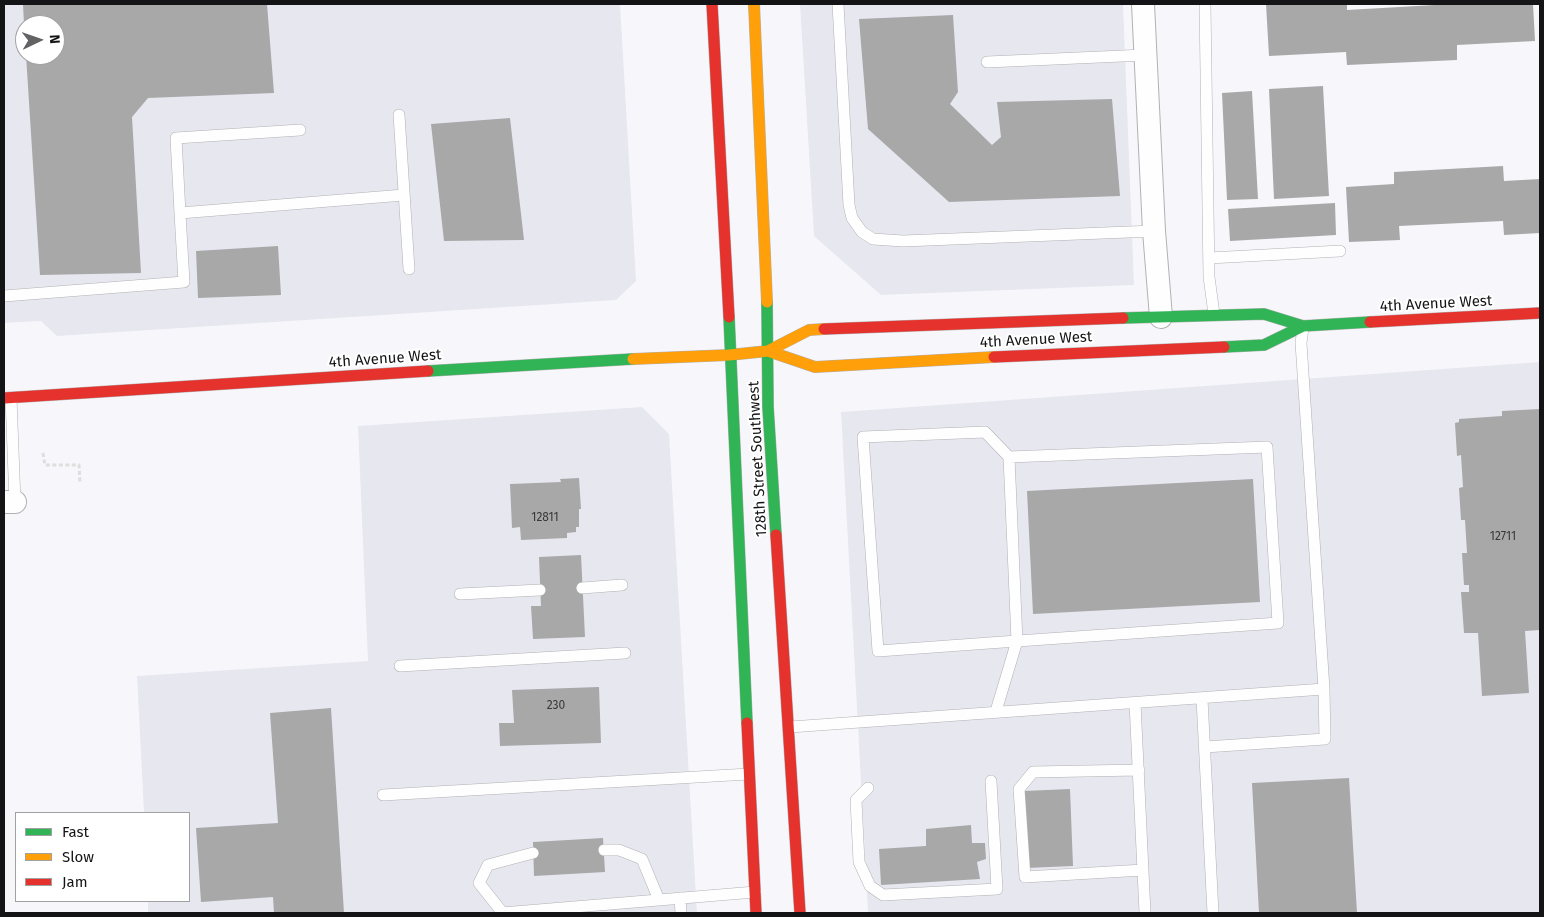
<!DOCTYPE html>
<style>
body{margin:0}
#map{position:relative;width:1544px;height:917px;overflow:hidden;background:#f7f7fb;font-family:"Fira Sans",sans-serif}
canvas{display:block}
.frame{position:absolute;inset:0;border:5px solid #141416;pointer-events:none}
.legend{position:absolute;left:15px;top:812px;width:175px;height:90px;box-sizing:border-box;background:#fff;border:1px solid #a1a1a2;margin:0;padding:6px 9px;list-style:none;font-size:15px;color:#141416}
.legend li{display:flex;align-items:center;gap:10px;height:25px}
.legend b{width:25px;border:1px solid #a1a1a2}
.north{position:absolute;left:15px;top:15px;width:50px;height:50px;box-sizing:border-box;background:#fff;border:1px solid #a1a1a2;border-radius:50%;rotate:87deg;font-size:14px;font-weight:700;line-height:20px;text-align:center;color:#141416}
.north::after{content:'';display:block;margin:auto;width:18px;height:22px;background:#636366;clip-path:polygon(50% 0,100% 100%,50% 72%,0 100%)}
</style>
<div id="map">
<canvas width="1544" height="917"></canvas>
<div class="frame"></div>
<ul class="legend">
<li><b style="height:6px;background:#30b455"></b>Fast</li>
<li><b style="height:6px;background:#ff9f0a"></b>Slow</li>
<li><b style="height:6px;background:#e5322d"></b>Jam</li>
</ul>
<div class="north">N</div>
</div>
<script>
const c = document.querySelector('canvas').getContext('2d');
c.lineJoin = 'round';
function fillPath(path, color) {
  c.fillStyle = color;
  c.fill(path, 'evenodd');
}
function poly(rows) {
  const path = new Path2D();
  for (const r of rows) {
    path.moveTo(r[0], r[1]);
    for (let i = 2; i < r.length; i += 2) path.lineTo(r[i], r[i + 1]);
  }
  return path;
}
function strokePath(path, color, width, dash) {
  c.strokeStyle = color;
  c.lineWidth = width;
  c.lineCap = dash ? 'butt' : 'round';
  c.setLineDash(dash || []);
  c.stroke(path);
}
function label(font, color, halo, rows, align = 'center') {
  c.font = font + ' "Fira Sans",sans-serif';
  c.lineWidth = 4;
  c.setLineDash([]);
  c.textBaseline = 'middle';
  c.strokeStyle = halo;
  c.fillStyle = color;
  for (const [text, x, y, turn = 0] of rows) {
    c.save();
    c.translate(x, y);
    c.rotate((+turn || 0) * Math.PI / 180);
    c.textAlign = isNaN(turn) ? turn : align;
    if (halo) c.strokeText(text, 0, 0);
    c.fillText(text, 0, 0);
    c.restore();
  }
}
const built = poly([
 [4,4,620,4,636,281,616,300,57,336,41,321,4,323],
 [25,25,55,25,55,55,25,55],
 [800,4,1123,4,1134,285,881,295,814,236],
 [1540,362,1540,913,868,913,841,412],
 [642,407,669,434,697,913,148,913,148,901,189,901,189,813,144,813,137,676,368,661,358,426]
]);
const building = poly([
 [23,4,267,4,274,93,148,98,132,117,141,273,40,275,26,55,55,55,55,25,24,25],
 [1266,4,1347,4,1347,10,1452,4,1533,4,1535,41,1457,45,1457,60,1347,65,1346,52,1269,56],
 [953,15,958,92,950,104,992,145,1001,137,997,102,1112,99,1120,196,949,202,868,129,859,19],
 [1323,86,1329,196,1274,199,1269,89],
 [1252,91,1258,199,1227,200,1222,93],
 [510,118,524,240,444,241,431,124],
 [1503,166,1504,181,1540,179,1540,233,1504,235,1503,221,1399,226,1400,240,1349,242,1346,187,1394,184,1394,172],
 [1335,203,1336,235,1230,241,1228,209],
 [278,246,281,295,198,298,196,251],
 [1540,409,1540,630,1525,631,1529,693,1482,696,1478,633,1464,633,1461,592,1469,592,1469,585,1464,585,1462,553,1467,553,1465,520,1461,520,1459,488,1463,487,1461,455,1457,456,1455,423,1459,422,1459,419,1502,416,1502,411],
 [579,478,581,509,579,509,579,527,576,527,576,532,567,533,567,538,521,540,520,527,512,528,510,484,561,482,560,479],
 [1253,479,1260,602,1033,614,1027,491],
 [581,555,585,637,533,639,531,606,541,606,539,557],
 [599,687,601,743,500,746,499,723,514,723,512,690],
 [331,708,344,913,274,913,273,897,201,902,196,828,278,823,270,713],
 [1349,778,1357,913,1259,913,1252,783],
 [1070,789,1073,866,1026,868,1024,791],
 [971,825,972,843,985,843,986,859,977,862,980,879,881,885,879,849,926,846,926,829],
 [603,838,605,872,534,876,533,842]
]);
const path = poly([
 [43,453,45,465,79,465,80,483]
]);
const lane = poly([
 [838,4,849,205,852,218,862,232,873,239,903,241,1154,231],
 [1205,4,1209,277,1214,314],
 [987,62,1145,55],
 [399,115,409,269],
 [300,130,176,138,180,213,404,195],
 [1209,258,1340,251],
 [4,296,184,282,180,213],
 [11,398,15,502],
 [582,588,622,585],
 [460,594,540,590],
 [400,666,625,653],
 [1202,699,1213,913],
 [1135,703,1145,913],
 [996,711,1017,641,878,651,863,437,985,432,1009,457,1017,641,1278,623,1267,447,1009,457],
 [790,727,1324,689,1301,343,1303,328],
 [1205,747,1325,739,1324,689],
 [1139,770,1033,772,1019,789,1025,877,1143,870],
 [868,788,856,800,859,862,870,886,883,895,997,889,991,781],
 [383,795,749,774],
 [604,850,619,850,642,859,659,900],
 [680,898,681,913],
 [502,912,479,883,488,865,533,853],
 [502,913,755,892]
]);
const street = poly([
 [1143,4,1154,231,1161,317],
 [4,502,15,502]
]);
const fast = poly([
 [767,302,768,407,776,535],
 [729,317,747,723],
 [1123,318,1264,314,1303,326,1370,322],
 [1224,347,1264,345,1303,326],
 [428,371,633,359]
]);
const slow = poly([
 [754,4,767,302],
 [768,351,815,367,994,357],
 [633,359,729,355,768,351,809,330,824,329]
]);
const jam = poly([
 [712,4,729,317],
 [1370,322,1540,313],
 [824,329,1123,318],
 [994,357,1224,347],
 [4,398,428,371],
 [776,535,800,913],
 [747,723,756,913]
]);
const numberNames = [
 ["12811",545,518],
 ["12711",1503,537],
 ["230",556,706]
];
const streetNames = [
 ["4th Avenue West",1436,304,-3],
 ["4th Avenue West",1036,340,-3],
 ["4th Avenue West",385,359,-4],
 ["128th Street Southwest",758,459,-93]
];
fillPath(built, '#e7e7f0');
fillPath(building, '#a8a8a9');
strokePath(lane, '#b1b1b3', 12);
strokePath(street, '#b1b1b3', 24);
strokePath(fast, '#b1b1b3', 12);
strokePath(slow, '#b1b1b3', 12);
strokePath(jam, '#b1b1b3', 12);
strokePath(path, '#dedede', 3, [4, 2.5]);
strokePath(lane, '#fefefe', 11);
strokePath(street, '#fefefe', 22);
strokePath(fast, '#30b455', 11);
strokePath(slow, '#ff9f0a', 11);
strokePath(jam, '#e5322d', 11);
label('12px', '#39393b', null, numberNames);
label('15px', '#141416', '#fff', streetNames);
</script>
